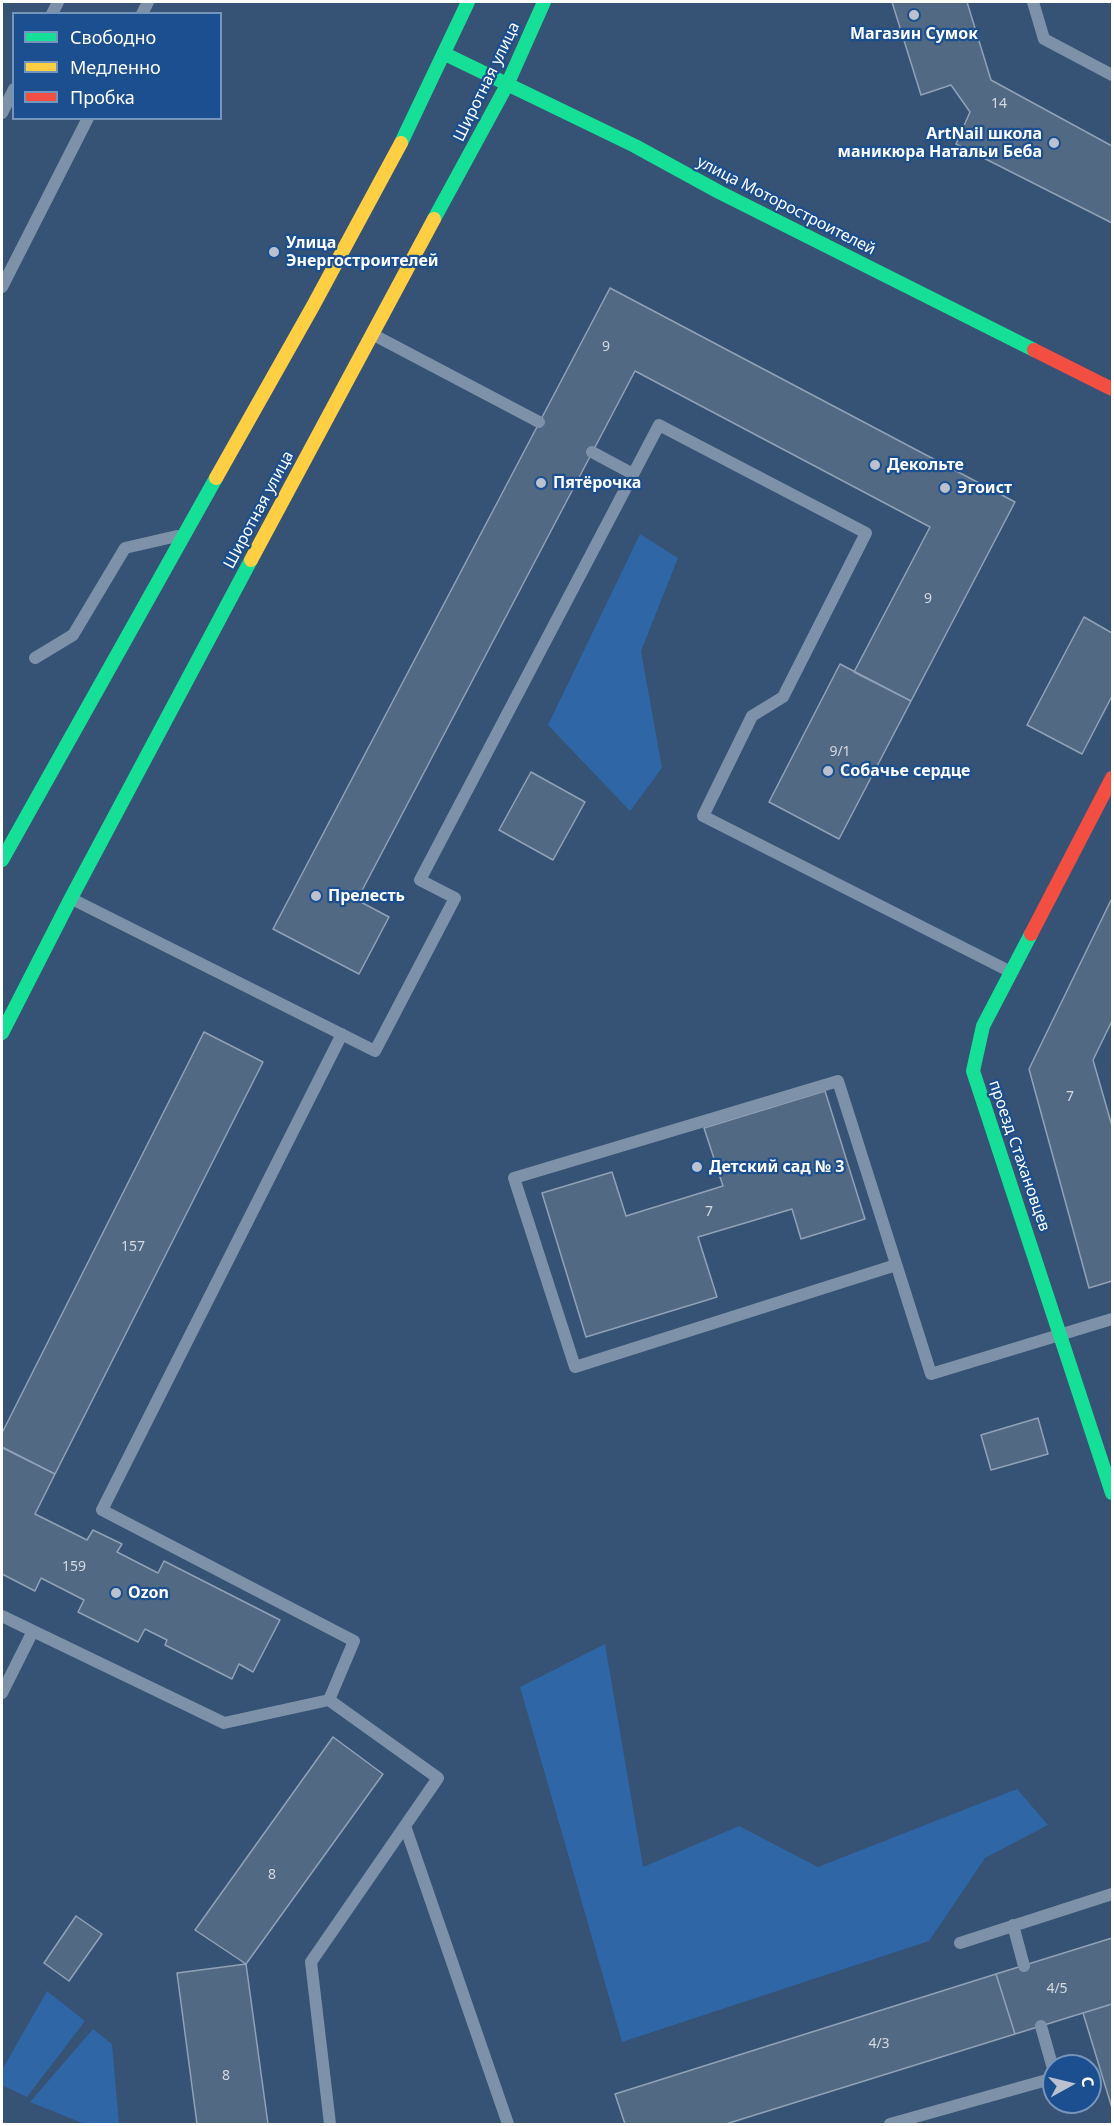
<!DOCTYPE html>
<meta charset="utf-8">
<style>
body{margin:0}
#map{position:relative;width:1114px;height:2126px;overflow:hidden;background:#365274;font-family:"Noto Sans",sans-serif}
canvas{display:block}
.frame{position:absolute;inset:0;border:3px solid #fff;pointer-events:none}
.legend{position:absolute;left:12px;top:12px;width:210px;height:108px;box-sizing:border-box;background:#1b4f8f;border:2px solid #7695bc;margin:0;padding:8px 10px;list-style:none;font-size:18px;color:#fff}
.legend li{display:flex;align-items:center;gap:12px;height:30px}
.legend b{width:30px;border:2px solid #7695bc}
.north{position:absolute;left:1042px;top:2054px;width:60px;height:60px;box-sizing:border-box;background:#1b4f8f;border:2px solid #7695bc;border-radius:50%;rotate:82deg;font-size:16px;font-weight:700;line-height:24px;text-align:center;color:#fff}
.north::after{content:'';display:block;margin:auto;width:21px;height:27px;background:#b9c2ce;clip-path:polygon(50% 0,100% 100%,50% 72%,0 100%)}
</style>
<div id="map">
<canvas width="1114" height="2126"></canvas>
<div class="frame"></div>
<ul class="legend">
<li><b style="height:8px;background:#16e098"></b>Свободно</li>
<li><b style="height:8px;background:#ffcf43"></b>Медленно</li>
<li><b style="height:8px;background:#f24e42"></b>Пробка</li>
</ul>
<div class="north">С</div>
</div>
<script>
const c = document.querySelector('canvas').getContext('2d');
c.lineJoin = 'round';
function fillPath(path, color) {
  c.fillStyle = color;
  c.fill(path, 'evenodd');
}
function poly(rows) {
  const path = new Path2D();
  for (const r of rows) {
    path.moveTo(r[0], r[1]);
    for (let i = 2; i < r.length; i += 2) path.lineTo(r[i], r[i + 1]);
  }
  return path;
}
function strokePath(path, color, width, dash) {
  c.strokeStyle = color;
  c.lineWidth = width;
  c.lineCap = dash ? 'butt' : 'round';
  c.setLineDash(dash || []);
  c.stroke(path);
}
function label(font, color, halo, rows, align = 'center') {
  c.font = font + ' "Noto Sans",sans-serif';
  c.lineWidth = 4.5;
  c.setLineDash([]);
  c.textBaseline = 'middle';
  c.strokeStyle = halo;
  c.fillStyle = color;
  for (const [text, x, y, turn = 0] of rows) {
    c.save();
    c.translate(x, y);
    c.rotate((+turn || 0) * Math.PI / 180);
    c.textAlign = isNaN(turn) ? turn : align;
    if (halo) c.strokeText(text, 0, 0);
    c.fillText(text, 0, 0);
    c.restore();
  }
}
const green = poly([
 [640,534,678,558,641,651,662,768,630,811,548,725],
 [605,1644,643,1867,739,1826,818,1867,1017,1789,1048,1825,985,1858,929,1941,622,2042,520,1687],
 [47,1991,85,2021,27,2097,2,2085,2,2070],
 [93,2029,112,2044,119,2124,85,2124,30,2102]
]);
const building = poly([
 [892,2,967,2,991,80,1112,146,1112,223,956,144,970,112,951,85,921,95,892,2],
 [610,288,1015,502,911,701,854,672,930,527,635,371,357,900,389,917,359,974,273,929,610,288],
 [1084,617,1112,633,1112,696,1082,754,1027,725,1084,617],
 [840,664,911,701,839,839,769,802,840,664],
 [531,772,585,802,553,860,499,830,531,772],
 [1112,898,1112,1021,1093,1060,1112,1126,1112,1281,1089,1288,1029,1069,1112,898],
 [204,1032,263,1062,55,1474,2,1447,2,1433,204,1032],
 [825,1091,865,1219,801,1239,792,1209,698,1237,717,1297,586,1337,542,1193,612,1172,626,1216,723,1186,704,1128,825,1091],
 [1038,1418,1048,1454,991,1470,981,1435,1038,1418],
 [3,1448,55,1474,35,1514,87,1540,93,1530,122,1544,117,1552,158,1573,164,1561,280,1620,253,1672,239,1664,232,1679,165,1645,167,1640,145,1629,138,1642,78,1612,84,1600,41,1578,35,1591,2,1574,2,1451,3,1448],
 [333,1737,383,1774,246,1964,195,1930,333,1737],
 [76,1916,102,1934,69,1981,44,1963,76,1916],
 [1112,1938,1112,2004,1015,2034,996,1974,1112,1938],
 [246,1964,268,2124,197,2124,177,1973,246,1964],
 [996,1974,1015,2034,726,2124,625,2124,615,2094,996,1974],
 [1112,2004,1112,2108,1083,2013,1112,2004]
]);
const lane = poly([
 [1033,2,1044,39,1112,75],
 [52,14,58,2],
 [142,14,148,2],
 [2,113,14,89],
 [2,287,88,118],
 [372,334,539,422],
 [592,452,633,474],
 [35,658,73,635,125,548,177,536],
 [72,899,375,1051,455,898,420,880,659,425,866,533,783,697,752,716,703,816,1011,972],
 [896,1265,575,1367,514,1178,838,1081,931,1374,1112,1319],
 [2,1616,33,1631],
 [2,1693,33,1631,224,1723,329,1700],
 [405,1826,508,2124],
 [1013,1925,1024,1966],
 [960,1943,1112,1894],
 [1041,2026,1054,2072],
 [330,2124,311,1962,438,1778,329,1700,354,1641,102,1510,342,1034],
 [890,2124,1054,2078]
]);
const fast = poly([
 [445,54,635,146,719,192,1034,350],
 [401,143,468,2],
 [434,219,507,85,544,2],
 [2,860,216,478],
 [1031,934,983,1026,973,1071,1112,1493],
 [2,1033,71,898,251,560]
]);
const slow = poly([
 [216,478,313,306,401,143],
 [251,560,434,219]
]);
const jam = poly([
 [1034,350,1112,389],
 [1031,934,1112,778]
]);
const markers = [
 [914,15,6,"#b9c2ce"],
 [1054,143,6,"#b9c2ce"],
 [274,252,6,"#b9c2ce"],
 [875,465,6,"#b9c2ce"],
 [541,483,6,"#b9c2ce"],
 [945,488,6,"#b9c2ce"],
 [828,771,6,"#b9c2ce"],
 [316,896,6,"#b9c2ce"],
 [697,1167,6,"#b9c2ce"],
 [116,1593,6,"#b9c2ce"]
];
const numberNames = [
 ["14",999,104],
 ["9",606,347],
 ["9",928,599],
 ["9/1",840,752],
 ["7",1070,1097],
 ["7",709,1212],
 ["157",133,1247],
 ["159",74,1567],
 ["8",272,1875],
 ["4/5",1057,1989],
 ["4/3",879,2044],
 ["8",226,2076]
];
const poiNames = [
 ["Магазин Сумок",914,34,"center"],
 ["ArtNail школа",1042,134,"right"],
 ["маникюра Натальи Беба",1042,152,"right"],
 ["Улица",286,243],
 ["Энергостроителей",286,261],
 ["Декольте",887,465],
 ["Пятёрочка",553,483],
 ["Эгоист",957,488],
 ["Собачье сердце",840,771],
 ["Прелесть",328,896],
 ["Детский сад № 3",709,1167],
 ["Ozon",128,1593]
];
const streetNames = [
 ["Широтная улица",487,82,-64],
 ["улица Моторостроителей",786,206,27],
 ["Широтная улица",259,510,-62],
 ["проезд Стахановцев",1019,1156,71]
];
fillPath(green, '#2f66a5');
fillPath(building, '#526984');
strokePath(building, '#92a2b6', 1.5);
strokePath(lane, '#7d92a8', 12);
strokePath(fast, '#16e098', 14);
strokePath(slow, '#ffcf43', 14);
strokePath(jam, '#f24e42', 14);
for (const [x, y, r, color] of markers) {
  const dot = new Path2D();
  dot.arc(x, y, r, 0, 2 * Math.PI);
  c.fillStyle = color;
  c.fill(dot);
  strokePath(dot, '#1b4f8f', 2);
}
label('14px', '#d4dae0', null, numberNames);
label('bold 16px', '#fff', '#1b4f8f', poiNames, 'left');
label('16px', '#fff', '#1b4f8f', streetNames);
</script>
